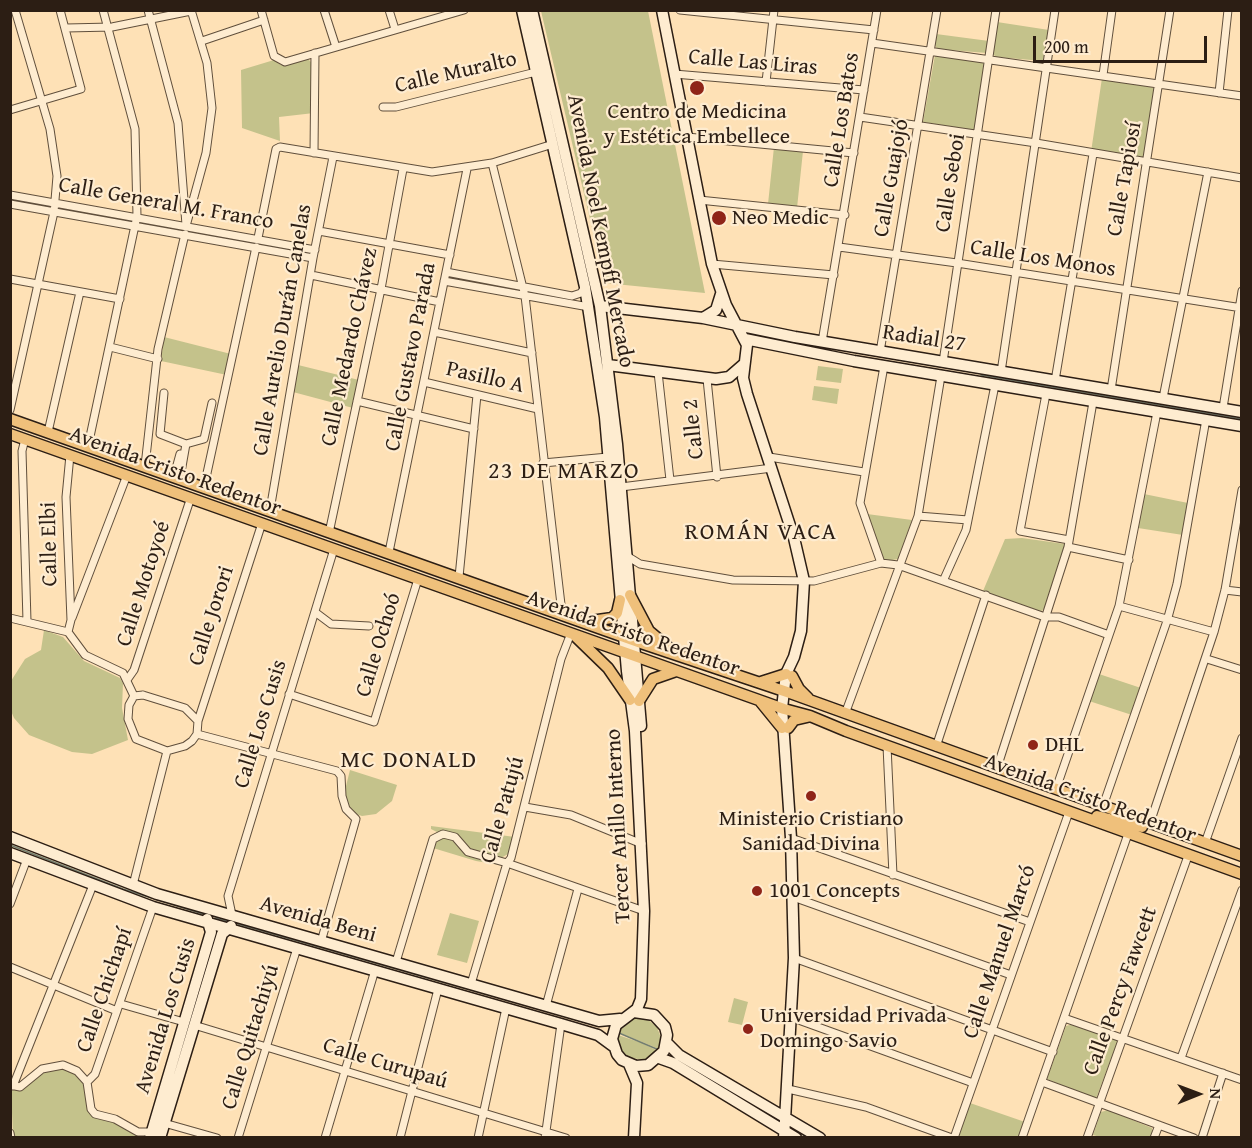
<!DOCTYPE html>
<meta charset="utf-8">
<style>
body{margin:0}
#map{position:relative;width:1252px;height:1148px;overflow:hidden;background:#fee1b6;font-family:"Gentium Book Plus",serif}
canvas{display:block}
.frame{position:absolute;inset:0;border:12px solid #2c1e14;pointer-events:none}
.north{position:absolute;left:1168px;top:1064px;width:60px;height:60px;-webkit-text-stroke:4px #feecd0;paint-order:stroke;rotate:89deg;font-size:16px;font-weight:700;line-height:24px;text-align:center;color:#2c1e14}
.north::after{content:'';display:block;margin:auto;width:21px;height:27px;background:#2c1e14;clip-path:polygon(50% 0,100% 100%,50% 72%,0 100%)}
.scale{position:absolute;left:1033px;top:36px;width:174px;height:27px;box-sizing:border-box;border:3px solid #2c1e14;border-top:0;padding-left:8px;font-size:18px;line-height:21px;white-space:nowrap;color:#2c1e14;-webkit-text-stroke:4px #feecd0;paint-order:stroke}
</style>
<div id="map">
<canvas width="1252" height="1148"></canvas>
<div class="frame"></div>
<div class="north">N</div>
<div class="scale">200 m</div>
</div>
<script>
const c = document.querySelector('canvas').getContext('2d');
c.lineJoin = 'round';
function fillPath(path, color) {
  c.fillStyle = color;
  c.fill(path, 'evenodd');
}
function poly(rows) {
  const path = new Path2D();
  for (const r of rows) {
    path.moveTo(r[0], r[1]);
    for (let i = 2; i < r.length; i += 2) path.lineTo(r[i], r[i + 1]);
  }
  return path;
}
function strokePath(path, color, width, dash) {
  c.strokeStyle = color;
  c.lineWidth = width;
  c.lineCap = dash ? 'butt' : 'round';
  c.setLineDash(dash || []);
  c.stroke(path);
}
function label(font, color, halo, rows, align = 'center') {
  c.font = font + ' "Gentium Book Plus",serif';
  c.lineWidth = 4.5;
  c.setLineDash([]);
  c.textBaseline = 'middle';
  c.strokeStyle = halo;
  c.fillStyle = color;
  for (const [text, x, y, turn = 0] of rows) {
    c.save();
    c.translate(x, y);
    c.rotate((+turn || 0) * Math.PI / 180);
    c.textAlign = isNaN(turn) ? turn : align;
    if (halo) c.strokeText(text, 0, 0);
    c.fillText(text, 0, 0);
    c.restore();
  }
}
const green = poly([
 [541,11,648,11,705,293,605,283],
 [997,22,1049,30,1043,61,996,57,993,54],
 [936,34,989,41,987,53,937,49,935,45],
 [935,55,985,62,974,130,923,122],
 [307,58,312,63,314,113,279,117,280,141,242,128,241,70,274,60,281,65],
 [1102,78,1155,88,1146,157,1143,159,1091,152],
 [774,147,803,151,797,208,768,204],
 [164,337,231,354,227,375,161,361],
 [298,365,359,380,353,408,293,392],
 [818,366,843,369,841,383,816,380],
 [814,386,839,389,837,404,812,400],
 [1144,494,1188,503,1183,535,1138,528],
 [867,514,912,520,898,559,887,561,881,557],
 [1022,538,1065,544,1046,607,1039,613,983,591,1005,539],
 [44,630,63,637,84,661,120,678,123,683,122,708,128,740,92,754,72,752,29,735,14,718,11,711,11,681,25,659,41,650],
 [1099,674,1141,688,1132,715,1089,701],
 [350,770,397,785,392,801,376,814,362,816,356,814,350,809,344,794],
 [431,826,515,837,508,854,501,858,473,851,457,834,437,832,431,829],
 [439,838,450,838,467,856,500,865,476,861,433,848],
 [450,913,479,921,467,963,437,955],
 [734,998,748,1002,742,1025,728,1022],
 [634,1018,647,1019,657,1027,661,1038,659,1049,618,1032],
 [1073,1024,1118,1040,1096,1099,1047,1079,1066,1026],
 [618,1035,642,1043,658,1051,644,1060,626,1057,618,1043],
 [59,1067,73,1071,85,1085,95,1117,113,1121,145,1137,13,1137,11,1088,24,1088,41,1072],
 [970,1103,1025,1122,1019,1137,958,1136],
 [1108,1110,1152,1128,1152,1137,1100,1137,1093,1135,1101,1112]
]);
const stream = poly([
 [981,375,1242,419],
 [10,845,123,889,203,914],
 [215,918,227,921],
 [238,924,587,1023],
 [619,1033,659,1050],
 [747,1102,781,1122],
 [791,1127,808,1138]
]);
const street = poly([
 [148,10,178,123,186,225],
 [261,10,274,56,285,62,464,10],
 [324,10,336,47],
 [389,10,395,29],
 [680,10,874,30],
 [66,28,112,27,191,11],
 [202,41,264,20],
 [872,43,1242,96],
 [674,74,864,90],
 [1103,75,1112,10],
 [766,82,774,10],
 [1219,93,1228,10],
 [383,107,396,107,536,72],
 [10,110,81,89,60,10],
 [860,117,1036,143,1242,178],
 [687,137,854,153],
 [314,153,315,53],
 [492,163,525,296,562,613],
 [10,195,315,250],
 [699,200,845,215],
 [10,204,313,258],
 [186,226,206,153,212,108,207,63,191,10],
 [319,231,450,255],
 [258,238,276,149,280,147,432,172,492,163,553,144],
 [839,247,957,263,1242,308],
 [712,264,834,275],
 [446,272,572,296,581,293,585,287],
 [311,275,440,302],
 [10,279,120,299],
 [444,281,589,307],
 [434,332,532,353],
 [822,342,877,10],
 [110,347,158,359],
 [880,352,937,10],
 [943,362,996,10],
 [658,372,670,480],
 [1001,372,1055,10],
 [707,379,717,477],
 [1055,381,1093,154],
 [424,382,538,409],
 [1111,390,1170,10],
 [164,393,160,434,186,444,204,439,212,403],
 [1046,394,1020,531,1069,540],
 [1163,398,1208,172],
 [357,401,474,429],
 [1223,408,1242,291],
 [10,410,54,212,57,176,50,129,15,10],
 [48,432,80,292],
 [25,439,22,451,27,621],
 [88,446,137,216,135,129,103,10],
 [769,457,864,472],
 [543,463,608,457],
 [145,466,158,349,185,234],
 [174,476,180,454],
 [180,478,186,444],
 [204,487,256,247],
 [621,487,772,468],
 [270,510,313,258,333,157],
 [918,516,968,520],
 [329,533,381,289,403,169],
 [1068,547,1129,560],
 [389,552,467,169],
 [627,556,640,564,733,580,814,581,881,563,898,565,1045,617,1059,617,1109,635],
 [881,563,860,503,884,366],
 [459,577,477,395],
 [944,579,966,530,995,385],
 [1225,590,1242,592],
 [1119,606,1214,632],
 [315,612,331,624,369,626],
 [10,618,68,632,85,655,123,673,134,696],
 [72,618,127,475],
 [68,632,71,620,66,497,70,455],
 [1207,659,1242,670],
 [127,680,134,670,191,497],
 [289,694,374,722,418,579],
 [143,695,185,708,198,721,197,734,192,741,185,746,167,751,136,739,128,719,129,705,134,696,143,695],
 [845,714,918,516,941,376],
 [198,721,262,523],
 [197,734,337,771,341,776,342,796,346,809,356,819,321,942],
 [887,746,893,875],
 [936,747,986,595],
 [997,768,1068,547,1093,402],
 [1056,789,1119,606,1157,412],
 [1103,806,1167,621,1177,584,1206,419],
 [525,807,571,815,642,844],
 [1150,823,1214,632,1225,590,1242,490],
 [791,838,1030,922],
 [1205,843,1242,738],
 [133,885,167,751],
 [793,897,1011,975],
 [10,904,27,859],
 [232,915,228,896,334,549],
 [794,958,1053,1052],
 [396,962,433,839,443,834,455,837,468,852,507,863,644,911],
 [10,967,117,1011],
 [471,984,507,863,511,858,561,659,571,633],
 [121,1004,184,1022],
 [546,1006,578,889],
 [793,1018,973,1083],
 [1064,1018,1242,1080],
 [194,1025,566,1138],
 [1181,1058,1242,890],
 [87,1082,95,1074,153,907],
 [1042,1082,1194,1138],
 [10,1085,20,1087,42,1069,63,1065,77,1071,87,1082,91,1109,95,1114,115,1119,138,1132,151,1132],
 [13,1086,93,885],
 [788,1089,866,1107,952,1138],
 [164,1123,217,1138],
 [10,1133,11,1138],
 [238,1138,297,948],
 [325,1138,375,970],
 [400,1138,438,989],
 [478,1138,506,1008],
 [545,1138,561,1024],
 [954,1138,1069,812],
 [1022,1138,1128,834],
 [1087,1138,1188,856],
 [1154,1138,1159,1125],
 [1202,1138,1223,1073]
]);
const secondary = poly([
 [522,10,585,287,605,417,627,671,635,731,644,911,641,999,637,1009,616,1025,612,1039,617,1054,622,1060,636,1066,648,1065,664,1051,667,1035,665,1027,654,1015,634,1012],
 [532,10,600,306,617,444,641,726],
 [662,10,712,264,726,305,747,345,743,378,747,394,794,538,804,581,801,631,794,657,786,674,782,708,791,838,794,958,784,1138],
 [600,306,703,318,795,337,1242,412],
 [703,318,716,310,721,294],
 [745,339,854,361,1242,426],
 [608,365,716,379,729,377,744,364],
 [10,837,157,894,599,1021,620,1019],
 [10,853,153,907,561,1024,598,1035,613,1046],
 [667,1043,679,1055,820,1138],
 [659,1058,673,1063,796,1138],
 [629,1064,637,1083,634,1138],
 [150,1138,211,932,207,919],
 [160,1138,222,934,231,926]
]);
const primary = poly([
 [10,419,644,644,790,693,1242,856],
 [10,434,784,709,810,716,846,731,1242,874],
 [630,595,649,631,674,652],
 [591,621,612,618,617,613,620,600],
 [575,636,608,668,630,700],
 [792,676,799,689,808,698],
 [761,682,786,674],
 [639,701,653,679,676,671],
 [760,701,782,728],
 [788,728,794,720,807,717],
 [1097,816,1142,827,1143,823,1135,818]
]);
const markers = [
 [697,88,8,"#8f2418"],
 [719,218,8,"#8f2418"],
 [1033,745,6,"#8f2418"],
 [811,796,6,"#8f2418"],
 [757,891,6,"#8f2418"],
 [748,1029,6,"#8f2418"]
];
const streetNames = [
 ["Calle Las Liras",753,63,5],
 ["Calle Muralto",456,73,-13],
 ["Calle Los Batos",842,120,-81],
 ["Calle Guajojó",892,178,-80],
 ["Calle Tapiosí",1125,179,-80],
 ["Calle Seboi",951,183,-81],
 ["Calle General M. Franco",166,204,10],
 ["Avenida Noel Kempff Mercado",600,231,79],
 ["Calle Los Monos",1043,259,9],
 ["Calle Aurelio Durán Canelas",283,330,-80],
 ["Radial 27",924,339,9],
 ["Calle Medardo Chávez",350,347,-78],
 ["Calle Gustavo Parada",411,357,-79],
 ["Pasillo A",485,378,13],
 ["Calle 2",694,429,-96],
 ["Avenida Cristo Redentor",175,472,20],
 ["Calle Elbi",50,544,-91],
 ["Calle Motoyoé",144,584,-72],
 ["Calle Jorori",212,616,-72],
 ["Avenida Cristo Redentor",633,634,19],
 ["Calle Ochoó",379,645,-73],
 ["Calle Los Cusis",261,724,-73],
 ["Avenida Cristo Redentor",1090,799,20],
 ["Calle Patujú",503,810,-74],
 ["Tercer Anillo Interno",619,826,-93],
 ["Avenida Beni",318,920,16],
 ["Calle Manuel Marcó",1000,952,-71],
 ["Calle Chichapí",105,990,-71],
 ["Calle Percy Fawcett",1121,991,-70],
 ["Avenida Los Cusis",166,1016,-73],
 ["Calle Quitachiyú",251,1037,-73],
 ["Calle Curupaú",385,1064,17]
];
const poiNames = [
 ["Centro de Medicina",697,112,"center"],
 ["y Estética Embellece",697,137,"center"],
 ["Neo Medic",732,218],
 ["DHL",1045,745],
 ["Ministerio Cristiano",811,819,"center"],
 ["Sanidad Divina",811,844,"center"],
 ["1001 Concepts",769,891],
 ["Universidad Privada",760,1016],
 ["Domingo Savio",760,1041]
];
const neighbourhoodNames = [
 ["23 DE MARZO",564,472],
 ["ROMÁN VACA",761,533],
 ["MC DONALD",409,761]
];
fillPath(green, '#c4c28b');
strokePath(stream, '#727e70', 1.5);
strokePath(street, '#604f3c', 9);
strokePath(secondary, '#2c1e14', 13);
strokePath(primary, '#2c1e14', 13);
strokePath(street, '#feecd0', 7);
strokePath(secondary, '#feecd0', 10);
strokePath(primary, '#efc07b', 10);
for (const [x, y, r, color] of markers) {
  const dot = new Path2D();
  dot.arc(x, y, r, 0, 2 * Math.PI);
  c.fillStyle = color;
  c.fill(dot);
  strokePath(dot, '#feecd0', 2);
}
label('22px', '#2c1e14', '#feecd0', streetNames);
label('22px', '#2c1e14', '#feecd0', poiNames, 'left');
c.letterSpacing = '1.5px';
label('24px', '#2c1e14', '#feecd0', neighbourhoodNames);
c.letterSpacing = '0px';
</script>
